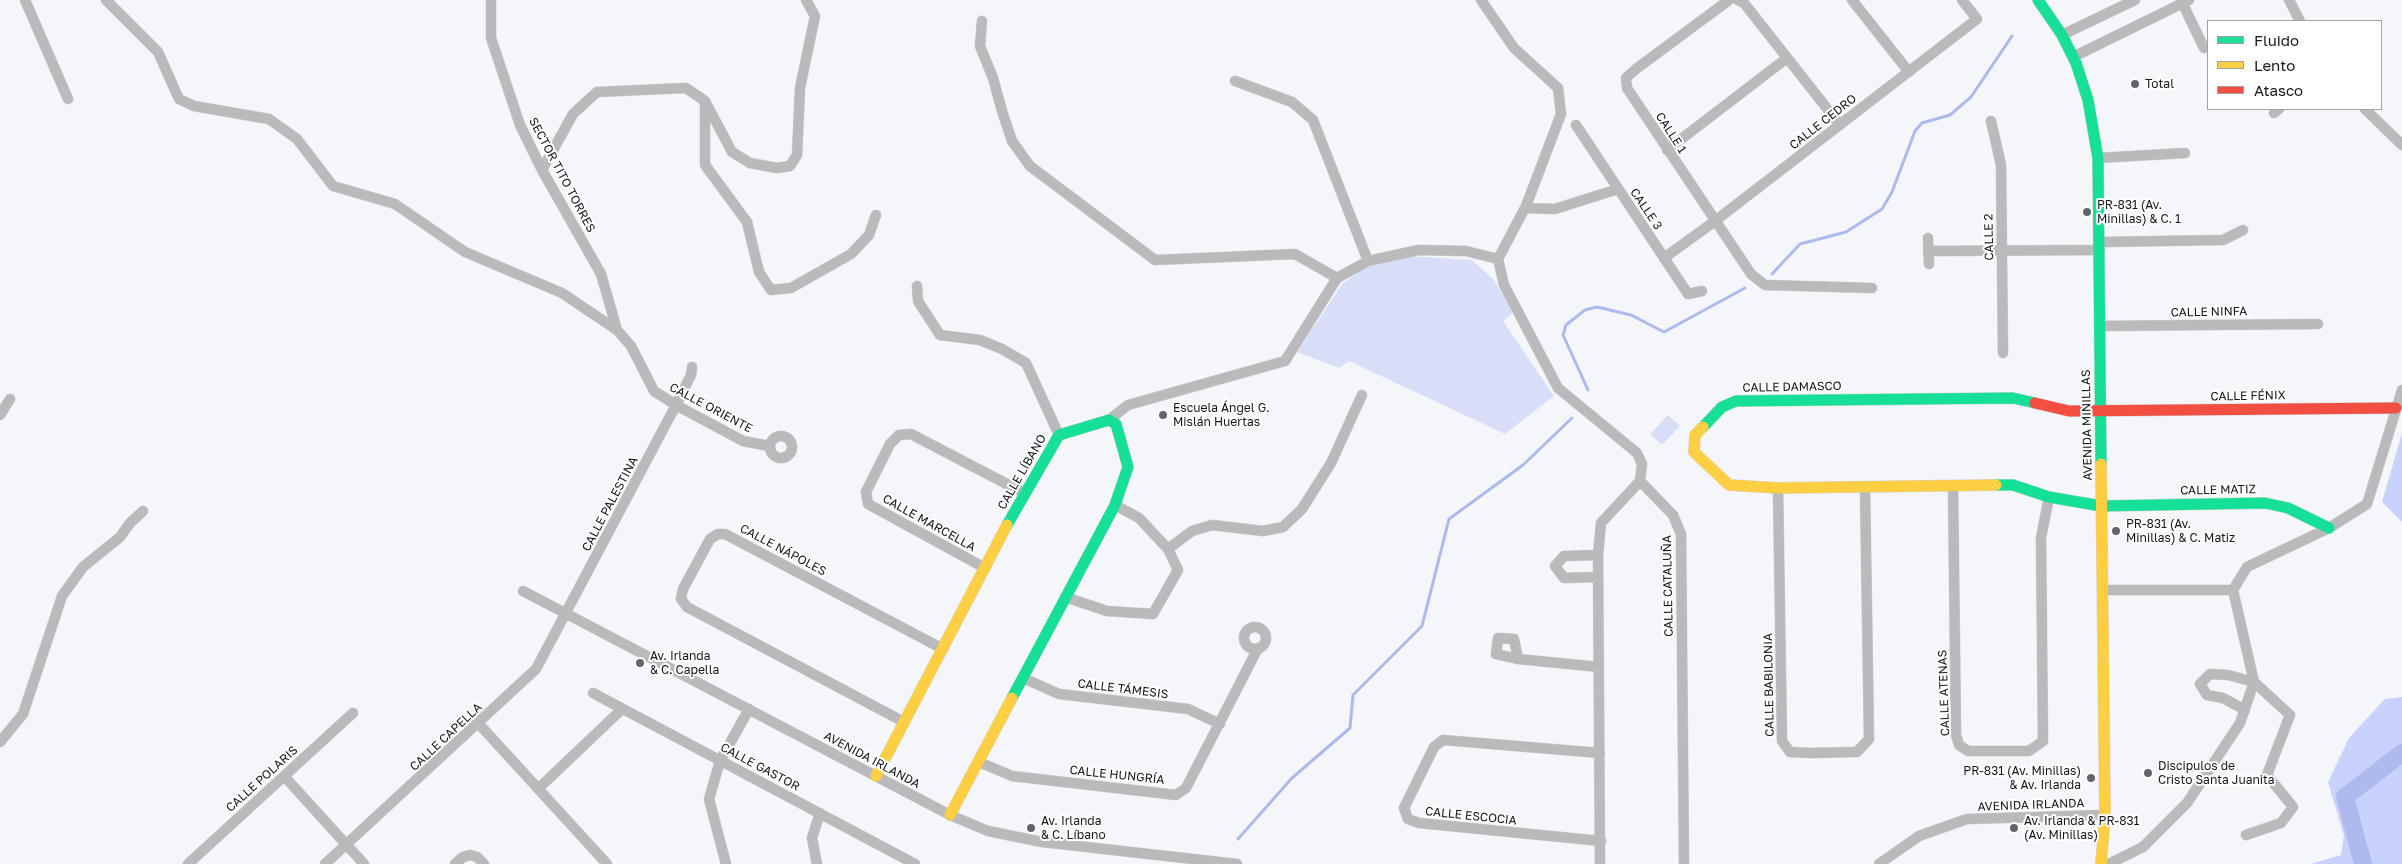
<!DOCTYPE html>
<meta charset="utf-8">
<style>
body{margin:0}
#map{position:relative;width:2402px;height:864px;overflow:hidden;background:#f5f6fa;font-family:"Golos Text",sans-serif}
canvas{display:block}
.legend{position:absolute;left:2207px;top:20px;width:175px;height:90px;box-sizing:border-box;background:#fff;border:1px solid #a1a2a4;margin:0;padding:6px 9px;list-style:none;font-size:15px;color:#15171c}
.legend li{display:flex;align-items:center;gap:10px;height:25px}
.legend b{width:25px;border:1px solid #a1a2a4}
</style>
<div id="map">
<canvas width="2402" height="864"></canvas>
<ul class="legend">
<li><b style="height:6px;background:#16e098"></b>Fluido</li>
<li><b style="height:6px;background:#ffcf43"></b>Lento</li>
<li><b style="height:6px;background:#f24e42"></b>Atasco</li>
</ul>
</div>
<script>
const c = document.querySelector('canvas').getContext('2d');
c.lineJoin = 'round';
function fillPath(path, color) {
  c.fillStyle = color;
  c.fill(path, 'evenodd');
}
function poly(rows) {
  const path = new Path2D();
  for (const r of rows) {
    if (r.length === 3) {
      path.moveTo(r[0] + r[2], r[1]);
      path.arc(r[0], r[1], r[2], 0, 2 * Math.PI);
      continue;
    }
    path.moveTo(r[0], r[1]);
    for (let i = 2; i < r.length; i += 2) path.lineTo(r[i], r[i + 1]);
  }
  return path;
}
function strokePath(path, color, width, dash) {
  c.strokeStyle = color;
  c.lineWidth = width;
  c.lineCap = dash ? 'butt' : 'round';
  c.setLineDash(dash || []);
  c.stroke(path);
}
function label(font, color, halo, rows, align = 'center') {
  c.font = font + ' "Golos Text",sans-serif';
  c.lineWidth = 4;
  c.setLineDash([]);
  c.textBaseline = 'middle';
  c.strokeStyle = halo;
  c.fillStyle = color;
  for (const [text, x, y, turn = 0] of rows) {
    c.save();
    c.translate(x, y);
    c.rotate((+turn || 0) * Math.PI / 180);
    c.textAlign = isNaN(turn) ? turn : align;
    if (halo) c.strokeText(text, 0, 0);
    c.fillText(text, 0, 0);
    c.restore();
  }
}
const green = poly([
 [1409,256,1472,260,1494,280,1513,313,1503,321,1554,396,1505,434,1349,361,1339,368,1297,352,1343,283,1365,268],
 [1668,415,1680,426,1662,445,1650,434]
]);
const forest = poly([
 [2402,433,2402,522,2382,502],
 [2402,697,2402,864,2310,864,2341,855,2344,836,2328,782,2349,738,2385,699]
]);
const stream = poly([
 [1772,274,1800,244,1846,232,1882,209,1892,192,1915,131,1922,123,1950,115,1971,97,2012,36],
 [1588,390,1563,335,1566,325,1585,310,1597,307,1631,315,1664,332,1745,288],
 [1238,839,1292,778,1350,728,1353,695,1422,626,1449,519,1523,465,1572,418]
]);
const river = poly([
 [2363,864,2345,797,2402,753]
]);
const street = poly([
 [25,0,68,99],
 [106,0,158,52,179,99,194,106,269,119,297,139,333,186,395,204,465,252,562,293,617,330,631,346,654,391,676,405,743,441,769,446],
 [491,0,491,38,520,125,542,170,601,274,617,330],
 [1481,0,1514,48,1558,88,1561,114,1526,206,1498,259],
 [1729,0,1636,69,1626,78,1627,88,1751,274,1765,285,1872,288],
 [1738,0,1744,3,1840,125],
 [1852,0,1909,72],
 [2181,0,2204,48],
 [2289,0,2300,21],
 [982,21,980,46,993,78,1002,111,1012,141,1030,166,1155,260,1295,254,1337,278],
 [2062,35,2135,0],
 [2073,57,2189,0],
 [1235,81,1292,102,1313,120,1368,261],
 [705,102,705,165,747,222,759,272,771,290,791,288,851,254,869,235,876,215],
 [2365,109,2402,145],
 [2274,113,2279,109],
 [1991,121,2001,165,2003,353],
 [1576,125,1688,294,1702,291],
 [1667,150,1787,58],
 [2098,158,2185,153],
 [542,170,573,114,597,92,686,88,705,101,732,152,750,163,777,168,790,166,797,155,800,88,815,16,806,0],
 [1525,208,1555,209,1618,189],
 [1928,238,1929,264],
 [2100,242,2223,240,2243,230],
 [1928,251,2100,250],
 [1664,258,1715,221,1977,19,1962,0],
 [1498,259,1504,285,1558,388,1637,453,1642,464,1640,481],
 [917,286,918,301,940,335,980,340,1002,349,1026,363,1059,435],
 [2100,326,2318,324],
 [0,415,10,399],
 [1109,420,1128,405,1285,361,1337,278,1368,261,1419,250,1466,251,1498,259],
 [781,447,11],
 [1640,481,1673,515,1681,534,1684,864],
 [1953,485,1956,735,1959,745,1968,751,2029,751,2043,741,2041,538,2049,497],
 [1778,488,1782,741,1790,752,1810,753,1857,752,1869,739,1865,487],
 [1168,549,1192,531,1212,525,1263,531,1283,527,1302,509,1331,463,1362,395],
 [1598,555,1564,556,1555,566,1564,578,1598,577],
 [985,568,868,504,866,492,890,444,899,435,911,434,1024,493],
 [2103,590,2233,590],
 [523,591,950,815,988,831,1042,842,1237,864],
 [1065,597,1107,611,1153,614,1178,570,1168,549,1139,518,1115,505],
 [1255,638,11],
 [1518,659,1514,639,1498,638,1496,654,1518,659,1599,667],
 [1023,678,1059,694,1188,709,1220,724],
 [593,693,915,864],
 [2245,710,2223,698,2207,695,2200,684,2210,674,2228,675,2254,682,2290,715,2267,775,2293,807,2281,823,2246,835],
 [904,722,687,607,681,599,683,589,710,539,718,534,725,534,943,649],
 [479,724,607,864],
 [0,742,23,714,62,596,83,567,120,537,130,523,143,511],
 [1600,753,1443,740,1434,747,1404,808,1408,819,1419,823,1601,841],
 [979,762,1012,776,1176,795,1186,788,1258,648],
 [284,776,364,864],
 [539,788,622,709],
 [188,864,353,713],
 [325,864,536,669,676,405,691,375,692,367],
 [455,864,463,857,470,855,477,857,484,864],
 [726,864,709,799,720,761,749,709],
 [817,864,812,838,820,813],
 [1600,864,1598,555,1601,523,1640,481],
 [1879,864,1919,836,1967,819,2105,815],
 [2109,864,2143,847,2187,803,2240,723,2254,682,2233,590,2247,567,2329,528,2367,504,2402,390]
]);
const fast = poly([
 [2038,0,2062,35,2076,63,2088,100,2098,158,2101,464],
 [1703,427,1722,407,1736,401,2013,398,2035,403],
 [1996,485,2013,485,2049,497,2101,506,2265,503,2288,508,2329,528],
 [1007,525,1059,435,1109,420,1116,424,1128,467,1115,505,1012,698]
]);
const slow = poly([
 [1703,427,1695,435,1694,452,1729,485,1778,488,1996,485],
 [876,776,1007,525],
 [950,815,1012,698],
 [2101,864,2105,815,2101,464]
]);
const jam = poly([
 [2035,403,2069,411,2396,408]
]);
const markers = [
 [2135,84,5,"#63656a"],
 [2087,212,5,"#63656a"],
 [1163,415,5,"#63656a"],
 [2116,531,5,"#63656a"],
 [640,663,5,"#63656a"],
 [2148,773,5,"#63656a"],
 [2091,778,5,"#63656a"],
 [1031,828,5,"#63656a"],
 [2014,828,5,"#63656a"]
];
const poiNames = [
 ["Total",2145,84],
 ["PR-831 (Av.",2097,205],
 ["Minillas) & C. 1",2097,219],
 ["Escuela Ángel G.",1173,408],
 ["Mislán Huertas",1173,422],
 ["PR-831 (Av.",2126,524],
 ["Minillas) & C. Matiz",2126,538],
 ["Av. Irlanda",650,656],
 ["& C. Capella",650,670],
 ["Discipulos de",2158,766],
 ["Cristo Santa Juanita",2158,780],
 ["PR-831 (Av. Minillas)",2081,771,"right"],
 ["& Av. Irlanda",2081,785,"right"],
 ["Av. Irlanda",1041,821],
 ["& C. Líbano",1041,835],
 ["Av. Irlanda & PR-831",2024,821],
 ["(Av. Minillas)",2024,835]
];
const streetNames = [
 ["CALLE CEDRO",1823,122,-38],
 ["CALLE 1",1671,133,57],
 ["SECTOR TITO TORRES",562,175,62],
 ["CALLE 3",1646,209,56],
 ["CALLE 2",1989,237,-91],
 ["CALLE NINFA",2209,312,-1],
 ["CALLE DAMASCO",1792,387,-1],
 ["CALLE FÉNIX",2248,396,-1],
 ["CALLE ORIENTE",711,408,28],
 ["AVENIDA MINILLAS",2087,425,-91],
 ["CALLE LÍBANO",1022,472,-60],
 ["CALLE MATIZ",2218,490,-1],
 ["CALLE PALESTINA",610,504,-62],
 ["CALLE MARCELLA",929,523,29],
 ["CALLE NÁPOLES",783,550,28],
 ["CALLE CATALUÑA",1668,586,-91],
 ["CALLE BABILONIA",1769,685,-91],
 ["CALLE TÁMESIS",1123,689,7],
 ["CALLE ATENAS",1944,693,-92],
 ["CALLE CAPELLA",446,737,-43],
 ["AVENIDA IRLANDA",872,760,28],
 ["CALLE GASTOR",760,767,28],
 ["CALLE HUNGRÍA",1117,775,6],
 ["CALLE POLARIS",262,779,-42],
 ["AVENIDA IRLANDA",2031,805,-2],
 ["CALLE ESCOCIA",1471,816,6]
];
fillPath(green, '#d8def7');
fillPath(forest, '#c8d2fc');
strokePath(stream, '#aebaed', 3);
strokePath(river, '#aebaed', 18);
strokePath(street, '#d2d3d6', 11);
strokePath(fast, '#d2d3d6', 12);
strokePath(slow, '#d2d3d6', 12);
strokePath(jam, '#d2d3d6', 12);
strokePath(street, '#bababd', 10);
strokePath(fast, '#16e098', 11);
strokePath(slow, '#ffcf43', 11);
strokePath(jam, '#f24e42', 11);
for (const [x, y, r, color] of markers) {
  const dot = new Path2D();
  dot.arc(x, y, r, 0, 2 * Math.PI);
  c.fillStyle = color;
  c.fill(dot);
  strokePath(dot, '#fff', 2);
}
label('12px', '#15171c', '#fff', poiNames, 'left');
label('12px', '#15171c', '#fff', streetNames);
</script>
